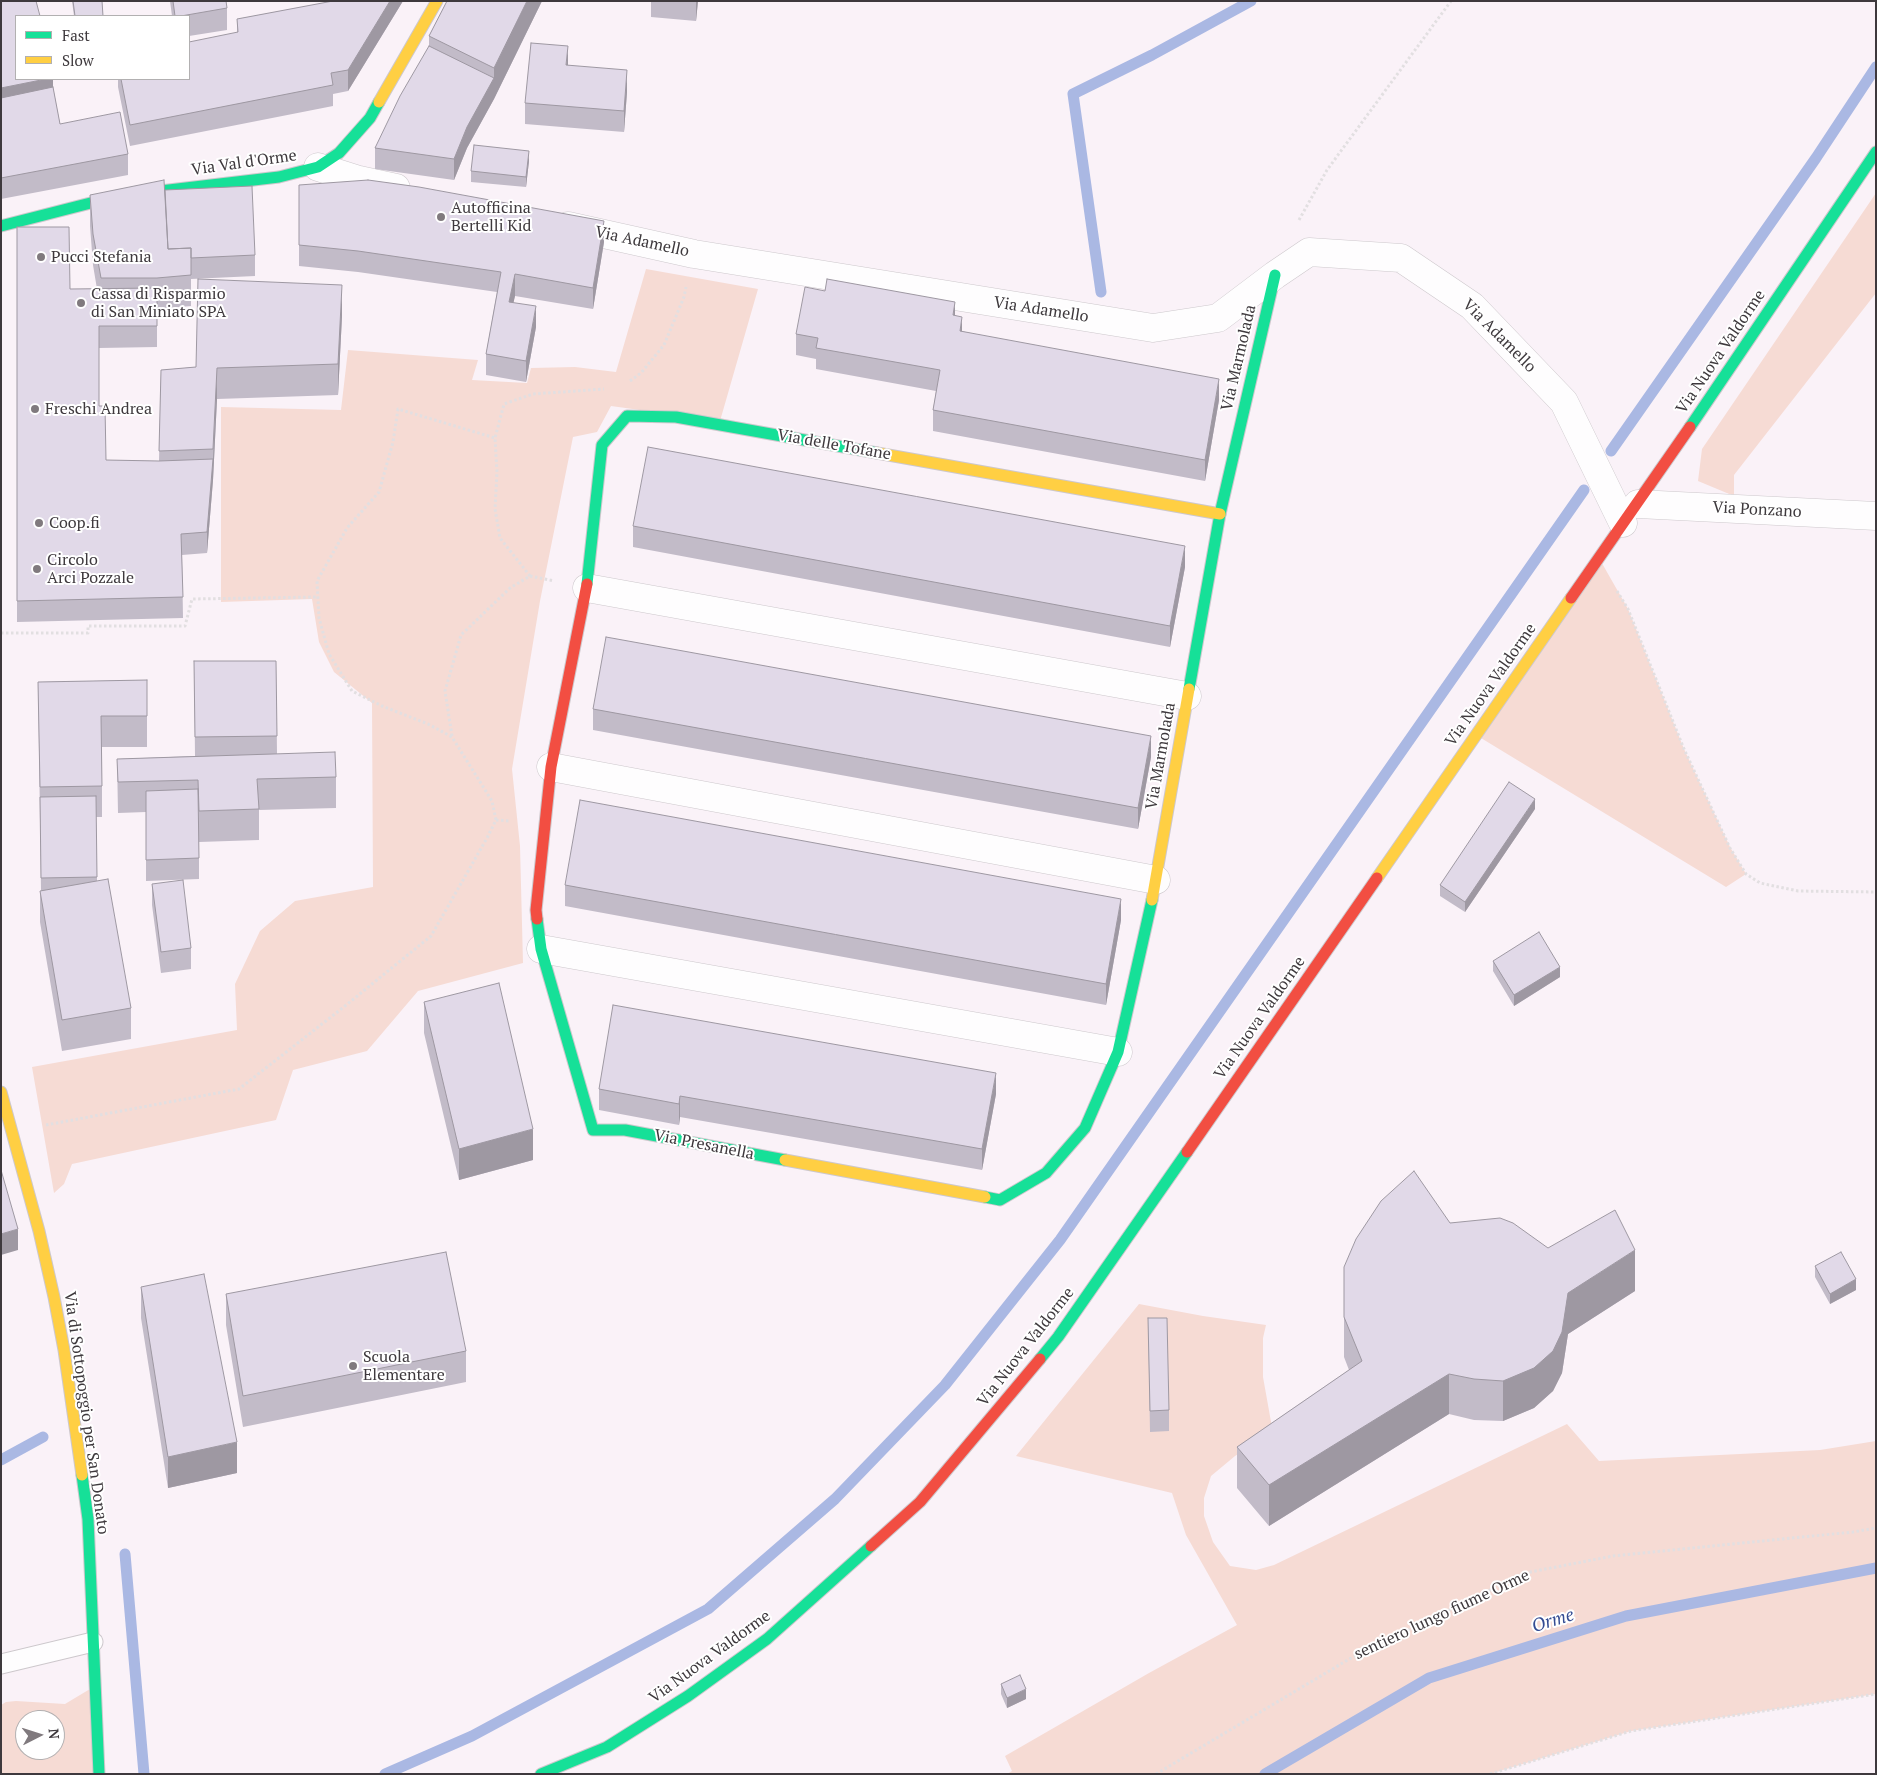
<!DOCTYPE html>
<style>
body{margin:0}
#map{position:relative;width:1877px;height:1775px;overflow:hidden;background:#faf2f8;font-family:"PT Serif",serif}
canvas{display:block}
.frame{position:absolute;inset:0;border:2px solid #3e393d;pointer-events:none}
.legend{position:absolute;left:15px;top:15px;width:175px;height:65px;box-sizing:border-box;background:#fff;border:1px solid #b2b0b1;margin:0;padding:6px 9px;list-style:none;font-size:15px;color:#3e393d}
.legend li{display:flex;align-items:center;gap:10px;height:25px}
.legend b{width:25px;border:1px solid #b2b0b1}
.north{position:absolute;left:15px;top:1710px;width:50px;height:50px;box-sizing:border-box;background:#fff;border:1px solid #b2b0b1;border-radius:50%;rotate:85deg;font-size:14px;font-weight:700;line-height:20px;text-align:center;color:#3e393d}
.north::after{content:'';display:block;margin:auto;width:18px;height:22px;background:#807a7e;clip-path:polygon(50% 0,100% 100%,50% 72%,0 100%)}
</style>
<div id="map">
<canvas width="1877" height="1775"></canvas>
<div class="frame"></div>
<ul class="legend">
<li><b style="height:6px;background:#16e098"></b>Fast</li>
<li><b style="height:6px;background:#ffcf43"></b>Slow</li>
</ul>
<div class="north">N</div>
</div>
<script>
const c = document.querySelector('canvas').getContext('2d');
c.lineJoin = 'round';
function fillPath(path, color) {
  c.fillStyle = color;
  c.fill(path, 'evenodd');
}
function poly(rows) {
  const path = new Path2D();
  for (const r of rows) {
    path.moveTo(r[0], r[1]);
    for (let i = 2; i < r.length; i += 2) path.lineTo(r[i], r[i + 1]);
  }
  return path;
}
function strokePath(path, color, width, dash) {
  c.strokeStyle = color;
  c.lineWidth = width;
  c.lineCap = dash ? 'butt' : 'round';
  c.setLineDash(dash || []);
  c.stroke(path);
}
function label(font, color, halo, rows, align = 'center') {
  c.font = font + ' "PT Serif",serif';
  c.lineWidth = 4;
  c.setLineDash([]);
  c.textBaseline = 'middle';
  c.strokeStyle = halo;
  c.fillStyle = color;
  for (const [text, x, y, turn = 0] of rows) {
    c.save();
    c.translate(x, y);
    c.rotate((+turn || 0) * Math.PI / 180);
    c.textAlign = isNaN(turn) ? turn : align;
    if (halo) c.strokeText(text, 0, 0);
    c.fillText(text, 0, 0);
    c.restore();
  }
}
const green = poly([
 [1876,193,1876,293,1734,475,1734,496,1698,481,1702,449],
 [646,269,758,289,720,421,611,406,597,432,573,437,540,601,512,769,520,846,523,963,418,991,367,1051,293,1070,276,1120,72,1164,64,1184,54,1193,32,1067,237,1030,235,984,260,931,295,901,373,887,372,703,334,672,319,642,312,599,221,602,221,407,341,410,348,350,478,360,472,380,527,383,531,368,575,367,616,372],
 [1599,558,1628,609,1684,749,1730,847,1746,874,1726,887,1476,735],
 [1139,1304,1203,1316,1266,1325,1263,1338,1263,1377,1273,1433,1235,1456,1211,1476,1204,1498,1204,1516,1213,1542,1230,1566,1256,1570,1274,1565,1567,1424,1599,1461,1820,1450,1876,1441,1876,1694,1631,1731,1490,1774,1007,1774,1012,1771,1005,1756,1149,1673,1237,1625,1186,1535,1172,1493,1016,1456],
 [95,1686,99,1774,1,1774,1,1705,6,1702,16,1701,65,1704],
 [25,1720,55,1720,55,1750,25,1750]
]);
const stream = poly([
 [1101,292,1073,94,1152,55,1251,1],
 [1611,451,1816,158,1876,67],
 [1,1460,43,1437],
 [125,1554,144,1774],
 [385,1774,472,1736,708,1609,835,1499,945,1385,1060,1240,1584,490],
 [1265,1774,1429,1678,1626,1616,1876,1568]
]);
const path = poly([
 [1299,220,1327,170,1451,1],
 [630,381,641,373,664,345,684,297,686,287],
 [530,576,554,581],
 [1617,591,1628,609,1684,749,1730,848,1746,874,1760,883,1798,891,1876,892],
 [1,633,88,633,88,626,185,626,192,599,318,597],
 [452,736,445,691,461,635,510,588,530,576,500,538,495,509,497,472,495,438,504,404,533,394,604,389],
 [496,820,510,821],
 [46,1125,239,1089,345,1006,431,936,487,838,496,820,492,801,452,737,428,724,382,706,352,691,329,654,319,618,317,581,347,528,379,492,393,442,398,409,495,438],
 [1156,1774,1351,1658,1525,1573,1613,1556,1853,1532,1876,1528],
 [1490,1774,1631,1731,1876,1694]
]);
const lane = poly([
 [1,1664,93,1642]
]);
const street = poly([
 [318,167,359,180,396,188],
 [568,226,694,254,1153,328,1218,318,1275,275,1309,252,1401,258,1472,306,1564,402,1623,523],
 [1638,504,1876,516],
 [587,588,1187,696],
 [551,767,1156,880],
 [541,949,1118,1052]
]);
const fast = poly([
 [1,226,118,196,279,177,318,167,339,153,370,118,379,102],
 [1690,427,1876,152],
 [587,584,602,445,627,416,676,417,877,453],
 [1189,689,1220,514,1275,275],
 [537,919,541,949,593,1130,625,1130,785,1160],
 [985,1197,1000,1200,1046,1173,1085,1128,1118,1052,1152,900],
 [1040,1359,1058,1337,1187,1152],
 [82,1475,88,1519,99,1774],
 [541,1774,607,1747,688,1696,767,1639,871,1546]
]);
const slow = poly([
 [379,102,437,1],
 [877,453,1220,514],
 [1377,878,1571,598],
 [1152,900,1189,689],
 [1,1092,39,1231,54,1297,64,1350,82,1475],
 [785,1160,985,1197]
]);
const jam = poly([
 [1571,598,1690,427],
 [537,919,536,910,551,767,587,584],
 [1187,1152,1377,878],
 [871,1546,920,1502,1040,1359]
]);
const wall = poly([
 [1,1,53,79,53,87,60,124,128,154,128,175,1,199],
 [72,1,102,1,103,16,74,16],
 [170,1,226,1,227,8,227,30,189,36,189,16,172,16],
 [329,1,403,1,348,91,333,94,333,106,130,146,118,87,118,79,189,79,237,32,237,19,330,2],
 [447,1,542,1,494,99,467,148,454,180,375,169,375,148,429,46,429,36],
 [651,1,698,1,696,21,651,17],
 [568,65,627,92,624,132,525,124,525,103],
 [529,161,526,187,471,182,471,171],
 [299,185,604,242,593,309,515,296,513,303,536,327,526,382,486,375,486,354,497,292,358,272,299,266],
 [165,190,255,255,255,276,191,279,191,306,157,309,157,347,99,348,99,406,106,460,159,461,161,370,196,367,342,316,338,395,217,399,213,480,207,553,182,555,183,618,17,622,17,227,70,289,97,289,93,265,90,226,90,195],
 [955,315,962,331,1219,400,1205,481,933,431,933,410,936,391,816,369,816,359,796,355,796,334],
 [633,526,1185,567,1170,647,633,547],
 [194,661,276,661,277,754,336,777,336,808,259,810,259,840,199,842,199,879,146,881,146,812,118,813,117,759,195,756],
 [147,680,147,747,102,747,102,817,96,817,97,881,131,1008,131,1039,62,1051,40,922,40,891,41,891,38,682],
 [593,709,1151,757,1138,829,593,730],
 [1535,809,1465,912,1440,896,1440,885],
 [152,884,191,948,191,969,161,973,152,905],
 [565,885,1121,920,1106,1005,565,906],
 [1493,961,1560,977,1514,1006,1493,971],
 [424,1002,533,1160,459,1180,424,1033],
 [599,1089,996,1094,982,1170,680,1117,679,1125,599,1110],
 [1450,1223,1635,1291,1568,1334,1562,1373,1553,1391,1534,1408,1503,1421,1474,1420,1449,1414,1269,1526,1237,1488,1237,1447,1349,1370,1344,1357,1344,1267],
 [1815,1266,1856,1290,1830,1304,1815,1277],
 [141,1287,237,1473,168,1488,141,1318],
 [226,1294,466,1351,466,1382,243,1427,226,1325],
 [1148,1318,1169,1410,1169,1431,1150,1432],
 [1001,1684,1026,1699,1007,1708,1001,1694]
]);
const shadedWall = poly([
 [390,1,403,1,348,91,348,70],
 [527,1,542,1,494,99,467,148,454,180,454,159,467,127,494,78,494,68],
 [696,1,698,1,696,21],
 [568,46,568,67,566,65],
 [627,70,627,92,624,132,624,111],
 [46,79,53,79,53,108,1,119,1,88],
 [529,151,529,161,526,187,526,177],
 [604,221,604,242,593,309,593,288],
 [515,274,515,296,509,323,509,302],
 [342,285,342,316,338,395,338,364],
 [955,302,955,323,953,315],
 [536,306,536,327,526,382,526,361],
 [962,317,962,338,960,331],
 [217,368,217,399,213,480,207,553,207,532,213,459],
 [1219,379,1219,400,1205,481,1205,460],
 [1185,546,1185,567,1170,647,1170,626],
 [1151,736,1151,757,1138,829,1138,808],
 [1535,799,1535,809,1465,912,1465,902],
 [1121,899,1121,920,1106,1005,1106,984],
 [1560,967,1560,977,1514,1006,1514,995],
 [996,1073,996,1094,982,1170,982,1149],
 [680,1096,680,1117,679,1125,679,1104],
 [533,1129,533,1160,459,1180,459,1149],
 [18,1229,18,1250,1,1255,1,1234],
 [1635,1250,1635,1291,1568,1334,1562,1373,1553,1391,1534,1408,1503,1421,1503,1381,1568,1293],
 [1856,1279,1856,1290,1830,1304,1830,1294],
 [1449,1374,1449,1414,1269,1526,1269,1485],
 [237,1442,237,1473,168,1488,168,1457],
 [1026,1689,1026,1699,1007,1708,1007,1698]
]);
const building = poly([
 [1,1,36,1,40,16,16,16,16,79,46,79,1,88,1,1],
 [73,1,102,1,103,16,75,16,73,1],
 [173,1,226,1,227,8,181,16,175,16,173,1],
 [333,1,390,1,348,70,331,73,333,85,130,125,121,79,189,79,189,42,238,32,237,19,333,1],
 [447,1,527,1,494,68,429,36,447,1],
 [531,43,568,46,566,65,627,70,624,111,525,103,531,43],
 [429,46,494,78,467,127,454,159,375,148,400,96,429,46],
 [53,87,60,124,120,112,128,154,1,178,1,98,53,87],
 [474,145,529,151,526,177,471,171,474,145],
 [164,180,168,249,191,248,191,275,157,278,101,278,93,234,90,195,164,180],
 [368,180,419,187,604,221,593,288,515,274,509,302,536,306,526,361,486,354,501,272,358,251,299,245,299,185,368,180],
 [252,186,255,255,191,258,191,248,168,249,165,190,252,186],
 [17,227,69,227,70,289,157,288,157,326,99,326,99,406,105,406,106,460,159,461,213,459,207,532,181,534,183,597,17,601,17,227],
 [198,279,342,285,338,364,217,368,213,449,159,451,161,370,196,367,198,279],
 [827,279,955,302,953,315,962,317,960,331,1219,379,1205,460,933,410,940,370,816,348,818,338,796,334,805,287,825,291,827,279],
 [648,447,1185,546,1170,626,633,526,648,447],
 [606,637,1151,736,1138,808,593,709,606,637],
 [194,661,276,661,277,736,195,737,194,661],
 [147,680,147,716,101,716,102,786,40,787,38,682,147,680],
 [335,752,336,777,257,779,259,809,199,811,198,780,118,782,117,759,335,752],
 [1509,782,1535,799,1465,902,1440,885,1509,782],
 [198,789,199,858,146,860,146,791,198,789],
 [96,796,97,877,41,878,40,797,96,796],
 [580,800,1121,899,1106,984,565,885,580,800],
 [108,879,131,1008,62,1020,40,891,108,879],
 [183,880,191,948,161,952,152,884,183,880],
 [1539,932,1560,967,1514,995,1493,961,1539,932],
 [499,983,533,1129,459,1149,424,1002,499,983],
 [613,1005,996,1073,982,1149,680,1096,679,1104,599,1089,613,1005],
 [1,1170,18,1229,1,1234,1,1170],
 [1414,1171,1450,1223,1500,1218,1513,1223,1548,1248,1615,1210,1635,1250,1568,1293,1562,1332,1553,1351,1534,1368,1503,1381,1474,1379,1449,1374,1269,1485,1237,1447,1362,1361,1344,1317,1344,1267,1356,1239,1381,1201,1414,1171],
 [446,1252,466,1351,243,1396,226,1294,446,1252],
 [1841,1252,1856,1279,1830,1294,1815,1266,1841,1252],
 [204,1274,237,1442,168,1457,141,1287,204,1274],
 [1148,1318,1167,1318,1169,1410,1150,1411,1148,1318],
 [1020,1675,1026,1689,1007,1698,1001,1684,1020,1675]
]);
const markers = [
 [441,217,5,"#807a7e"],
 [41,257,5,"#807a7e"],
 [81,303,5,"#807a7e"],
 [35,409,5,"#807a7e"],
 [39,523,5,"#807a7e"],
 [37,569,5,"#807a7e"],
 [353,1366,5,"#807a7e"]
];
const streetNames = [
 ["Via Val d'Orme",244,163,-8],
 ["Via Adamello",642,242,12],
 ["Via Adamello",1041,310,9],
 ["Via Adamello",1499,336,45],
 ["Via Nuova Valdorme",1721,352,-56],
 ["Via Marmolada",1239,358,-77],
 ["Via delle Tofane",834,445,10],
 ["Via Ponzano",1757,510,3],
 ["Via Nuova Valdorme",1491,685,-55],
 ["Via Marmolada",1161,756,-80],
 ["Via Nuova Valdorme",1260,1018,-55],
 ["Via Presanella",704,1145,11],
 ["Via Nuova Valdorme",1026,1347,-52],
 ["Via di Sottopoggio per San Donato",86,1413,82],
 ["sentiero lungo fiume Orme",1442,1615,-25],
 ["Via Nuova Valdorme",710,1657,-36]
];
const poiNames = [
 ["Autofficina",451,208],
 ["Bertelli Kid",451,226],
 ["Pucci Stefania",51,257],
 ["Cassa di Risparmio",91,294],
 ["di San Miniato SPA",91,312],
 ["Freschi Andrea",45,409],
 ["Coop.fi",49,523],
 ["Circolo",47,560],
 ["Arci Pozzale",47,578],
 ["Scuola",363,1357],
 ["Elementare",363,1375]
];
const waterNames = [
 ["Orme",1553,1621,-17]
];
fillPath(green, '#f6dbd4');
strokePath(stream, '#aab8e3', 11);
strokePath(lane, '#cdc8cc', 21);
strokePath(street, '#cdc8cc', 29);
strokePath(fast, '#cdc8cc', 13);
strokePath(slow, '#cdc8cc', 13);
strokePath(jam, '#cdc8cc', 13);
strokePath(path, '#e2dfe1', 3, [2.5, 2.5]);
strokePath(lane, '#fefdfe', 19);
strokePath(street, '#fefdfe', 28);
strokePath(fast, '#16e098', 11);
strokePath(slow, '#ffcf43', 11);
strokePath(jam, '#f24e42', 11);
fillPath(wall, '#c2bbc8');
fillPath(shadedWall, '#9e98a2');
fillPath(building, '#e1d9e8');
strokePath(building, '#9e98a2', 1);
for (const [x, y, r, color] of markers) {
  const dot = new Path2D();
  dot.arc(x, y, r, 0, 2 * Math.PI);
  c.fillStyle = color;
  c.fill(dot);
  strokePath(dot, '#fff', 2);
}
label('16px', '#3e393d', '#fff', streetNames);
label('16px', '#3e393d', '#fff', poiNames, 'left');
label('italic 18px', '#344c93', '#fff', waterNames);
</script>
